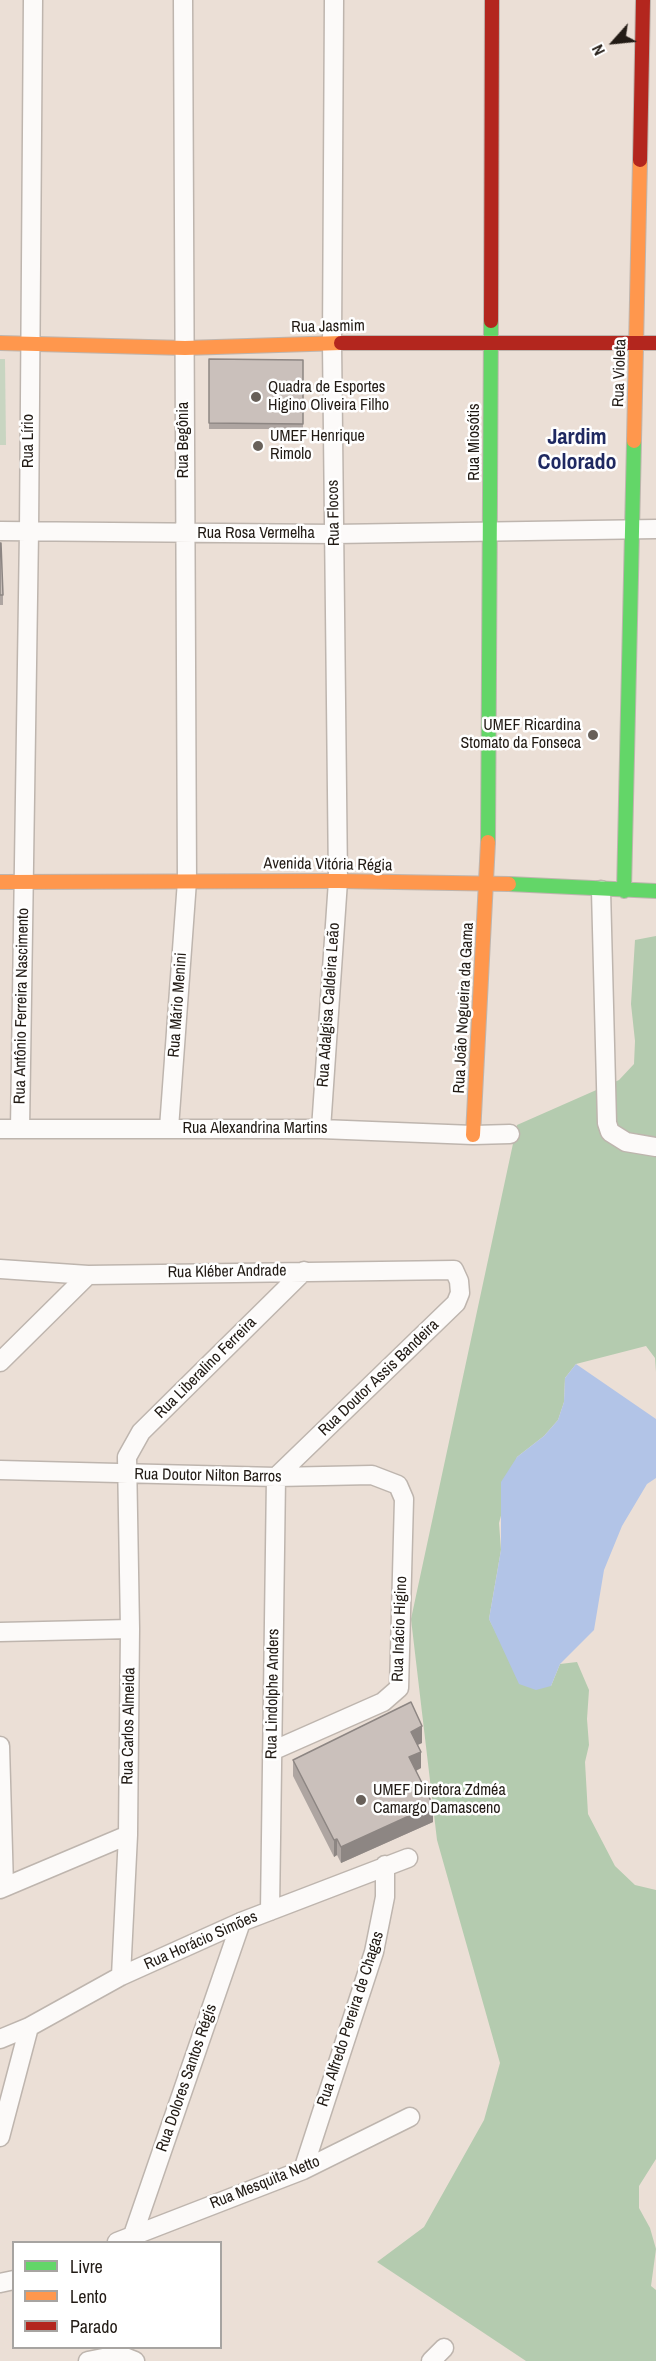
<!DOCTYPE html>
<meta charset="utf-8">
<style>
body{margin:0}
#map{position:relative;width:656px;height:2361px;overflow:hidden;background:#ebdfd6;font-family:"Archivo Narrow",sans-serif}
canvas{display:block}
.legend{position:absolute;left:12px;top:2241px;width:210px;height:108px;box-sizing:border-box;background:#fff;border:2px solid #a7a4a1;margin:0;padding:8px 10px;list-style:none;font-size:18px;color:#221b15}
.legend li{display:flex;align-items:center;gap:12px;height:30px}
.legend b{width:30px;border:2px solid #a7a4a1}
.north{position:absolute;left:584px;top:12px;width:60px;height:60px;-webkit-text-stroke:4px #fff;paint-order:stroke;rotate:243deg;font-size:16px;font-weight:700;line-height:24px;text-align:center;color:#221b15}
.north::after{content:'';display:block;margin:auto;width:21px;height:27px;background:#221b15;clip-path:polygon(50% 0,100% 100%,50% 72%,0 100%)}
</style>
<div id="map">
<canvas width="656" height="2361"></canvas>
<ul class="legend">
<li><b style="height:8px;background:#63d668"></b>Livre</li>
<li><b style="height:8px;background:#ff974d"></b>Lento</li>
<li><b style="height:8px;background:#b3261e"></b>Parado</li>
</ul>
<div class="north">N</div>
</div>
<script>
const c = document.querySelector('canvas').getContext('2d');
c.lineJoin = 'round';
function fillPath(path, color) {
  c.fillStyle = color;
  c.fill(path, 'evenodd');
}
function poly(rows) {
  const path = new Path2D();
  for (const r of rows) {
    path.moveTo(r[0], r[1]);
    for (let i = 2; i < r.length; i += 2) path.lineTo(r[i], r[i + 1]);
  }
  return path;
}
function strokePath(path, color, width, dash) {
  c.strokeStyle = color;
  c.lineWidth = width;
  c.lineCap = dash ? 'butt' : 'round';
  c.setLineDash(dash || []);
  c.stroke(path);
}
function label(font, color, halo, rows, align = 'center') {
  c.font = font + ' "Archivo Narrow",sans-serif';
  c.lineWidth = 5;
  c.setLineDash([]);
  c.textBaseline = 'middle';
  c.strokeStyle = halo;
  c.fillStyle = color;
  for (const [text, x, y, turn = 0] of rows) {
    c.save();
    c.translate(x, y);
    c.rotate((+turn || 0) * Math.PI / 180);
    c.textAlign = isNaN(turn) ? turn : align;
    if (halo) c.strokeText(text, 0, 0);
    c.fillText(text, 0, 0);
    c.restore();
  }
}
const green = poly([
 [5,359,6,445,0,445,0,359]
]);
const forest = poly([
 [656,936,656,1372,655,1358,646,1346,576,1364,565,1378,564,1402,558,1420,544,1436,517,1457,499,1523,501,1550,489,1619,503,1646,551,1686,560,1664,577,1662,589,1690,587,1719,589,1745,585,1762,588,1814,615,1866,635,1885,656,1890,656,2159,639,2186,639,2208,650,2228,656,2249,651,2286,656,2290,656,2361,526,2361,377,2262,424,2227,484,2120,500,2063,437,1840,411,1619,517,1125,619,1080,634,1064,635,1041,631,1004,635,940]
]);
const water = poly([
 [576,1364,656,1419,656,1478,647,1484,622,1526,604,1570,594,1630,560,1664,551,1686,536,1690,519,1684,489,1619,501,1550,501,1482,517,1457,544,1436,558,1420,564,1402,565,1378]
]);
const street = poly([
 [0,531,334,534,656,529],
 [601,890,607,1123,610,1132,626,1142,656,1147],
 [169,1128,187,881,183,0],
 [0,1129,321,1129,473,1135,510,1134],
 [20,1129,29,531,33,0],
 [321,1129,338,881,332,343,334,0],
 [0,1269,88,1275,454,1270,459,1281,460,1293,456,1303,276,1477],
 [0,1362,88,1275],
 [0,1470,276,1477,372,1475,398,1485,404,1499,399,1688,383,1702,272,1751],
 [0,1632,130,1629],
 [0,1746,4,1887],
 [0,1889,128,1835],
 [270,1911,276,1477],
 [121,1976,128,1835,130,1629,127,1457,141,1432,304,1271],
 [0,2039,29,2027,121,1976,241,1922,408,1858],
 [0,2137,29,2027],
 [303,2170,374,1952,385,1897,385,1865],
 [133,2235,241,1922],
 [117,2242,303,2170,410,2117],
 [0,2283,14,2280],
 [88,2361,113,2356,125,2357,135,2361],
 [431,2361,444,2348]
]);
const fast = poly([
 [488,842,491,321],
 [509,884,656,891],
 [624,891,634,441]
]);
const slow = poly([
 [0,343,185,348,341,343],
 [634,441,640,160],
 [0,882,338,881,509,884],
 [473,1135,488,842]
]);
const jam = poly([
 [640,160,643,0],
 [491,321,492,0],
 [341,343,655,343]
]);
const wall = poly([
 [209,359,303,360,303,429,209,429],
 [0,543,3,595,3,605,0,605],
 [422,1743,417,1745,421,1768,416,1771,433,1822,341,1863,337,1855,334,1857,293,1776,293,1760]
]);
const shadedWall = poly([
 [422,1726,422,1743,411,1748,411,1732],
 [421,1752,421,1768,409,1774,409,1757],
 [433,1805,433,1822,341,1863,341,1847],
 [337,1839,337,1855,334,1857,334,1840]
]);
const building = poly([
 [209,359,303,360,303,424,209,423,209,359],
 [0,543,1,543,3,595,0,595,0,543],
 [411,1702,422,1726,411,1732,421,1752,409,1757,433,1805,341,1847,337,1839,334,1840,293,1760,411,1702]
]);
const markers = [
 [256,397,6,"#686059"],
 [258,446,6,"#686059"],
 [593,735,6,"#686059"],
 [361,1800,6,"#686059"]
];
const streetNames = [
 ["Rua Jasmim",328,327,-1],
 ["Rua Violeta",620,373,-88],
 ["Rua Begônia",184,440,-90],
 ["Rua Lírio",29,441,-90],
 ["Rua Miosótis",475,442,-90],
 ["Rua Flocos",334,513,-91],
 ["Rua Rosa Vermelha",256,534],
 ["Avenida Vitória Régia",328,865,1],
 ["Rua Mário Menini",178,1005,-86],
 ["Rua Adalgisa Caldeira Leão",329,1005,-86],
 ["Rua Antônio Ferreira Nascimento",22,1006,-89],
 ["Rua João Nogueira da Gama",464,1008,-87],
 ["Rua Alexandrina Martins",255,1129],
 ["Rua Kléber Andrade",227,1272,-1],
 ["Rua Liberalino Ferreira",206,1368,-45],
 ["Rua Doutor Assis Bandeira",379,1378,-44],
 ["Rua Doutor Nilton Barros",208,1476,1],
 ["Rua Inácio Higino",400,1629,-88],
 ["Rua Lindolphe Anders",273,1694,-89],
 ["Rua Carlos Almeida",129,1726,-89],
 ["Rua Horácio Simões",201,1941,-24],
 ["Rua Alfredo Pereira de Chagas",351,2019,-72],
 ["Rua Dolores Santos Régis",187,2078,-71],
 ["Rua Mesquita Netto",265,2183,-22]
];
const poiNames = [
 ["Quadra de Esportes",268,388],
 ["Higino Oliveira Filho",268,406],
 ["UMEF Henrique",270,437],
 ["Rimolo",270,455],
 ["UMEF Ricardina",581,726,"right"],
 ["Stomato da Fonseca",581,744,"right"],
 ["UMEF Diretora Zdméa",373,1791],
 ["Camargo Damasceno",373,1809]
];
const districtNames = [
 ["Jardim",577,438],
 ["Colorado",577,463]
];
fillPath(green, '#c8d5c1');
fillPath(forest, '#b4cbaf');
fillPath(water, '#b2c4e7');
strokePath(street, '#beb5ae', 21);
strokePath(fast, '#beb5ae', 16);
strokePath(slow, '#beb5ae', 16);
strokePath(jam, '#beb5ae', 16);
strokePath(street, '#fcfaf9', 18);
strokePath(fast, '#63d668', 14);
strokePath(slow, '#ff974d', 14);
strokePath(jam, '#b3261e', 14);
fillPath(wall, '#aea5a1');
fillPath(shadedWall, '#8d8683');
fillPath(building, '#cac0bb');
strokePath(building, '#8d8683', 1.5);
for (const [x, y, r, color] of markers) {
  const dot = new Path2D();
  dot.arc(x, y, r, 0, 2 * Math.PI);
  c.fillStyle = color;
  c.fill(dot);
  strokePath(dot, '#fff', 2);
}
label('16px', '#221b15', '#fff', streetNames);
label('16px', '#221b15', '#fff', poiNames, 'left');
label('bold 22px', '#1f2961', '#fff', districtNames);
</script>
